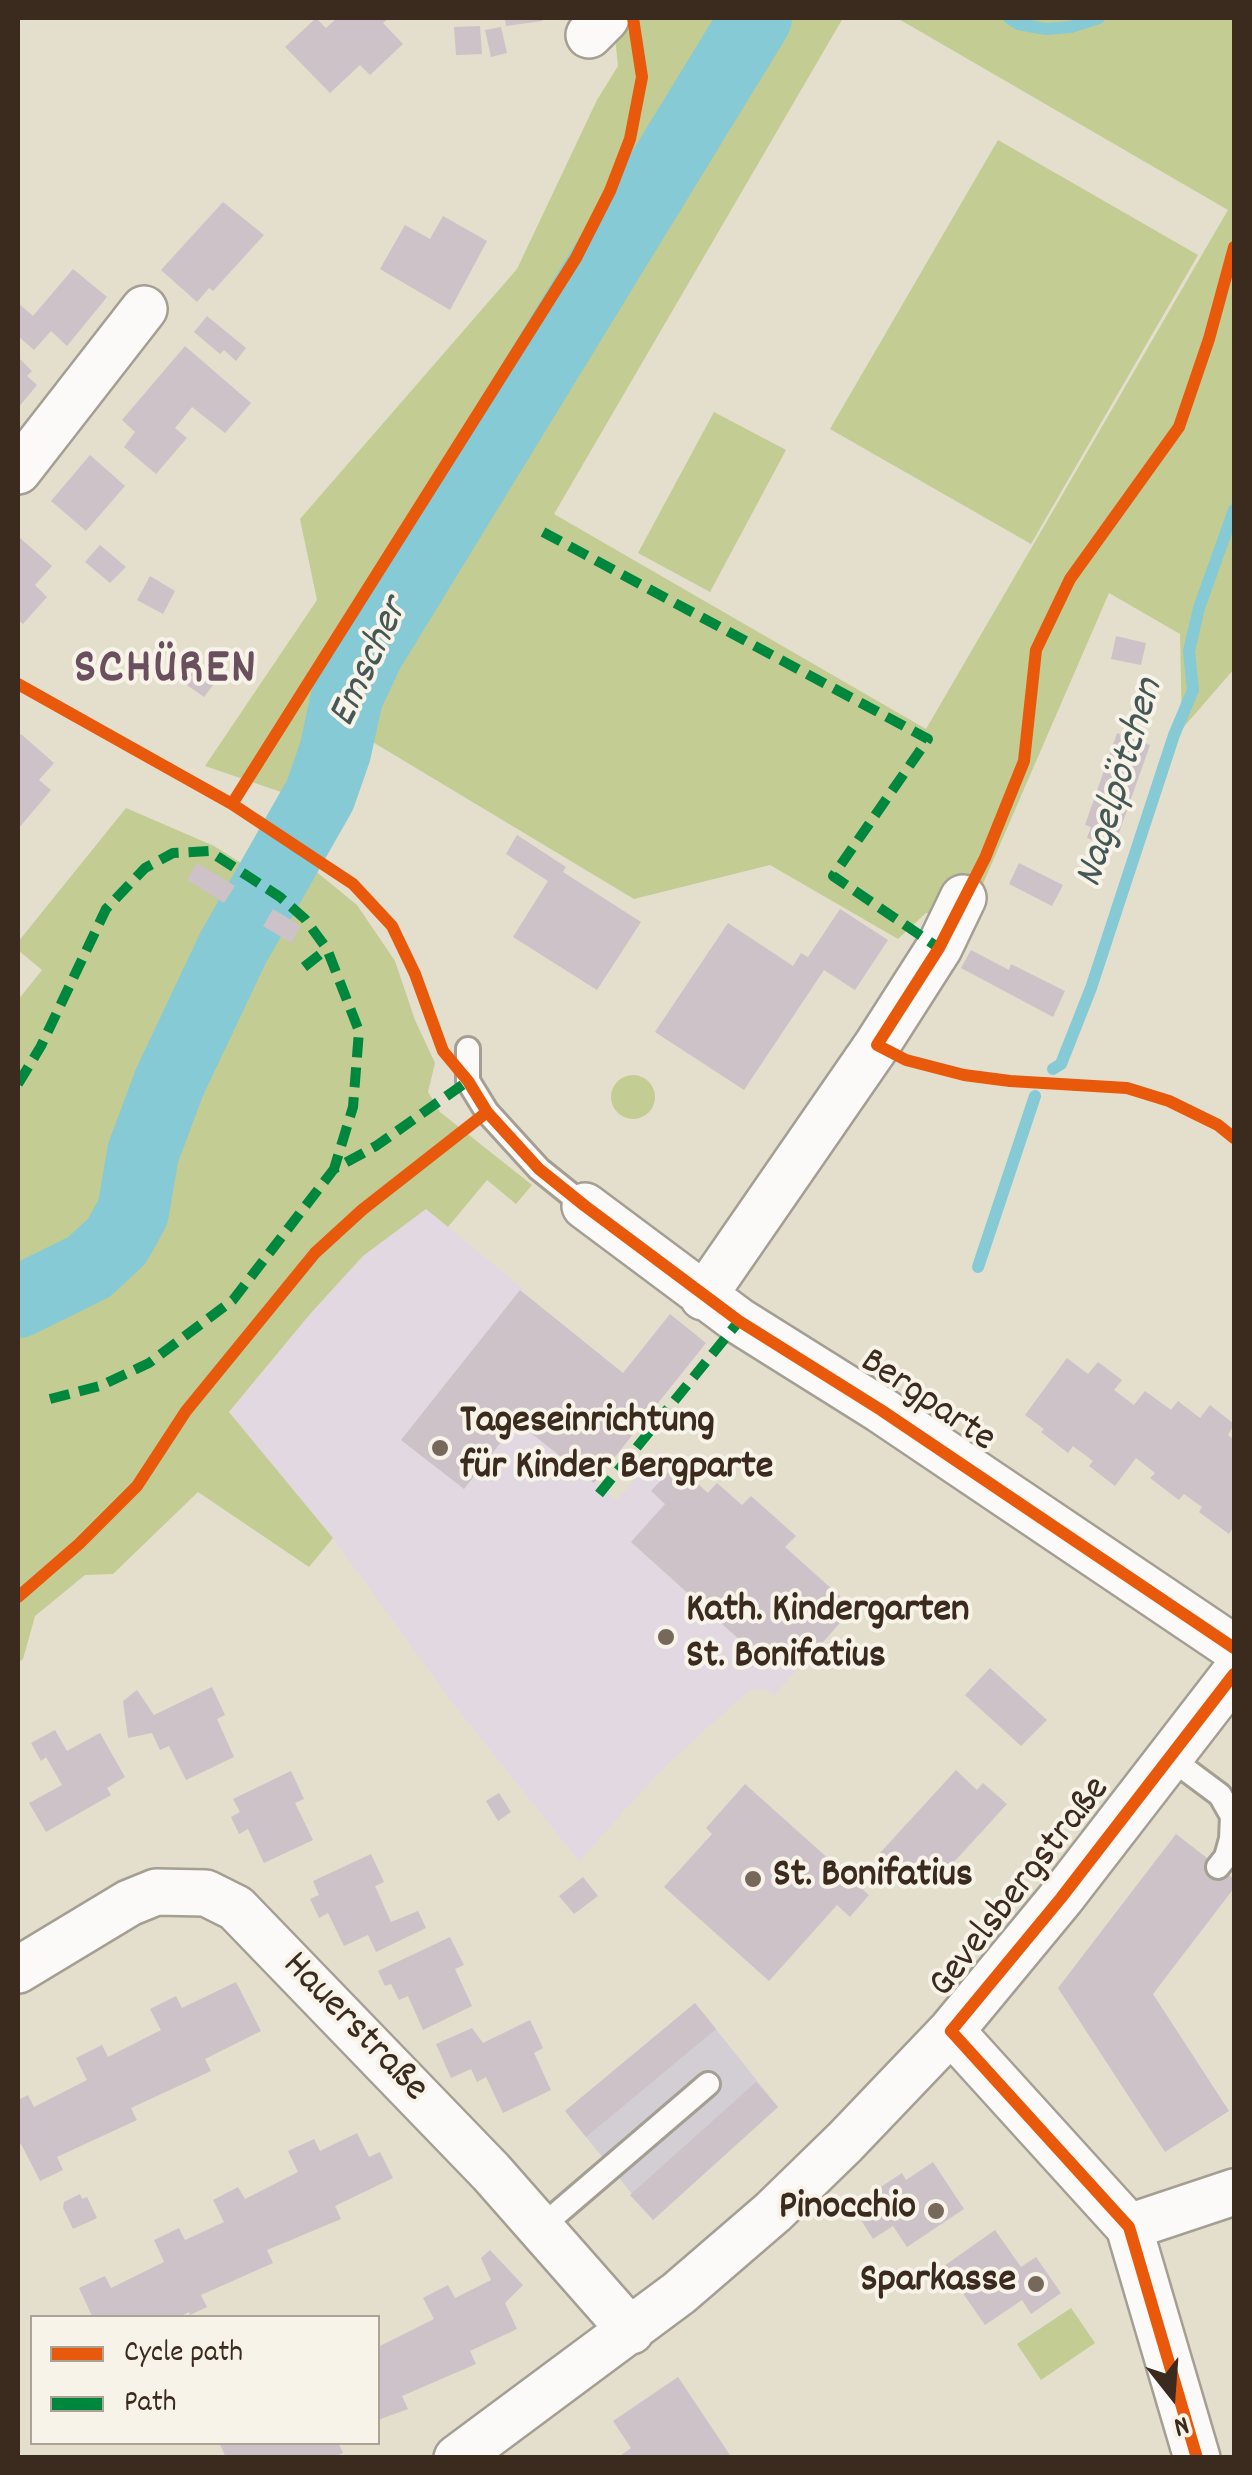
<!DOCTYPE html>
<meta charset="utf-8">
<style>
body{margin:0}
#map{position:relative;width:1252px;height:2475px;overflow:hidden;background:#e4decd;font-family:Dekko,sans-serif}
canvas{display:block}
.frame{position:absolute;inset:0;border:20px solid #3b2a1e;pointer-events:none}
.legend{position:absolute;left:30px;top:2315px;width:350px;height:130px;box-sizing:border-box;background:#f7f3e8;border:2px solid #aca397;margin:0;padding:12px 18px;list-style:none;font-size:30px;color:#3b2a1e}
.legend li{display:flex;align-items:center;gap:20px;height:50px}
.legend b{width:50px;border:2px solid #aca397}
.north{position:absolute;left:1122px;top:2345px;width:100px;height:100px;-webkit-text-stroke:8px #f7f3e8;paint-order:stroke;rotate:163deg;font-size:28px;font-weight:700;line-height:40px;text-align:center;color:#3b2a1e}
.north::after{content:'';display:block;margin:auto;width:35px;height:45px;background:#3b2a1e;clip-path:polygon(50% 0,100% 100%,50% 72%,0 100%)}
</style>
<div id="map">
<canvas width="1252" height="2475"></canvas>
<div class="frame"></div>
<ul class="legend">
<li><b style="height:12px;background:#e8590c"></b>Cycle path</li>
<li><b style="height:12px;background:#00873e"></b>Path</li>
</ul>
<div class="north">N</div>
</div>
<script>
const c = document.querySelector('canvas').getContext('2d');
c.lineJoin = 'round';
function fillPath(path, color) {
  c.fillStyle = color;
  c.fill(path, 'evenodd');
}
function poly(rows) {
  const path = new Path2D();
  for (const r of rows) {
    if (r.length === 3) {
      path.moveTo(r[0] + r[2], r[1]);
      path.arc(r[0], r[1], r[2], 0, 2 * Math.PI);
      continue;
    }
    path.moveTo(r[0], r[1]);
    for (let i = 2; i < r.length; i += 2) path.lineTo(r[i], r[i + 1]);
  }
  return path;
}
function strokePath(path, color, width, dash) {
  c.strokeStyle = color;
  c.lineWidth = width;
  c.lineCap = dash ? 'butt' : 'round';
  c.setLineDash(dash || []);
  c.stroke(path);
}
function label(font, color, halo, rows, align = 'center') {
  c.font = font + ' Dekko,sans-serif';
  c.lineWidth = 8;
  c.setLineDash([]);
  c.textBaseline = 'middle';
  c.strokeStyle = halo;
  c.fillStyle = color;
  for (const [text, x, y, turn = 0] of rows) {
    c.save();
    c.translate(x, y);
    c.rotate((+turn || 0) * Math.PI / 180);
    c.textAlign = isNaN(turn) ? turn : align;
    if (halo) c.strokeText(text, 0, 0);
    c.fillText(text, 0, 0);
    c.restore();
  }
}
const built = poly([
 [426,1209,522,1288,521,1291,623,1373,670,1314,706,1343,594,1483,617,1500,660,1450,707,1493,717,1483,741,1504,751,1496,796,1536,786,1547,853,1608,774,1695,767,1690,749,1690,659,1772,579,1861,451,1701,333,1538,229,1413,310,1314,363,1256]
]);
const industrial = poly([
 [695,2003,778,2107,653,2220,565,2111]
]);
const green = poly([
 [632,18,843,18,554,514,926,729,1228,210,897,18,1234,18,1234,669,1182,729,1180,634,1109,593,969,916,926,913,898,939,770,865,634,899,351,729,325,807,205,766,317,600,300,519,517,269,597,100,618,66,614,27],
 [998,140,1198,255,1031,544,830,429],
 [714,412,786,450,710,592,638,553],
 [126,808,214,846,282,889,302,860,357,905,395,961,415,1020,435,1063,428,1092,440,1112,532,1185,516,1204,487,1180,448,1227,426,1209,363,1256,310,1314,229,1412,333,1538,309,1567,198,1492,113,1574,85,1575,35,1616,23,1659,18,1663,18,1000,42,970,18,950,18,942],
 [633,1097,22],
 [1071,2308,1095,2343,1041,2380,1017,2344]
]);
const stream = poly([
 [1009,18,1018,24,1046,29,1071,27,1099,18],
 [1053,1069,1061,1064,1091,988,1174,735,1193,690,1189,651,1199,608,1234,510],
 [978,1267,1035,1096]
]);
const river = poly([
 [18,1302,89,1267,117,1241,133,1212,143,1153,170,1081,233,948,320,795,335,752,347,697,368,652,756,18]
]);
const building = poly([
 [316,18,326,28,337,18,389,18,383,23,403,44,370,75,360,65,330,93,285,47],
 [505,18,542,18,542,21,506,26],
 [480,26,482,54,456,55,454,27],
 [501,27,507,53,491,57,485,30],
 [223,202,264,235,213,291,209,288,197,302,161,270],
 [443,216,487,241,450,310,380,269,405,225,430,239],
 [73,269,107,297,67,346,51,331,34,350,18,336,18,303,33,316],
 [207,316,246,348,236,361,224,350,220,354,194,332],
 [185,346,251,403,225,433,192,407,175,428,187,438,156,474,124,447,135,432,122,420],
 [18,357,32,371,27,376,37,385,18,408],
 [90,455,125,486,86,531,51,501],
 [20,538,52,566,35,585,47,597,23,624,18,620],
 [100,545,126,567,110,583,85,562],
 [150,576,175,591,163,614,137,600],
 [1116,636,1146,643,1141,665,1111,659],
 [194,670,214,684,204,697,184,683],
 [1117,733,1150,745,1114,847,1087,838,1091,827,1085,825],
 [21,734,54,763,39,780,51,790,18,829,18,738],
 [517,835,566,867,563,872,641,922,597,990,513,937,548,881,506,854],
 [197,863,235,886,224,903,187,880],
 [1019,863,1063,885,1052,906,1009,884],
 [273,909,301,926,291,943,263,926],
 [840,909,888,940,855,990,824,970,744,1090,655,1032,728,923,793,966,801,953,808,957],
 [971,950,1009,970,1011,964,1065,991,1053,1017,961,968],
 [520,1290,623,1373,670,1314,706,1343,594,1483,517,1422,464,1489,401,1440],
 [1067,1358,1088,1374,1098,1362,1122,1380,1114,1390,1134,1405,1145,1391,1171,1410,1178,1401,1200,1418,1210,1405,1234,1424,1228,1435,1234,1440,1234,1526,1229,1534,1199,1512,1202,1507,1184,1494,1179,1500,1150,1478,1155,1473,1136,1458,1115,1486,1089,1466,1093,1461,1073,1446,1068,1453,1041,1432,1044,1429,1025,1415],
 [676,1464,708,1493,717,1483,742,1505,751,1496,796,1536,785,1547,853,1608,802,1666,786,1651,771,1668,631,1542,665,1504,651,1491],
 [990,1668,1047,1720,1021,1746,965,1695],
 [212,1687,225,1715,217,1719,234,1757,186,1780,169,1746,160,1750,152,1733,128,1738,123,1701,137,1690,154,1715],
 [55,1730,67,1751,100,1733,125,1777,107,1788,111,1795,46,1832,29,1803,62,1785,46,1757,41,1761,31,1743],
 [956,1770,977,1790,983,1783,1007,1804,933,1885,913,1866,904,1876,880,1853],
 [291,1771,304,1799,295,1803,313,1840,264,1863,248,1829,239,1834,231,1817,240,1812,233,1799],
 [745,1784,869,1895,850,1917,837,1905,769,1981,664,1887,712,1834,706,1828],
 [499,1793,511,1812,498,1821,486,1801],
 [1176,1834,1234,1879,1234,1888,1153,1994,1229,2111,1165,2152,1058,1988],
 [371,1854,384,1882,375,1886,391,1922,418,1911,426,1928,376,1952,368,1935,344,1946,328,1913,319,1918,310,1899,319,1895,313,1881],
 [583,1877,598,1896,574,1914,559,1896],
 [450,1937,464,1965,455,1969,472,2006,423,2030,408,1996,399,2000,391,1984,385,1986,378,1971],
 [236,1982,261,2031,205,2059,211,2071,131,2108,137,2120,57,2157,63,2170,40,2181,21,2144,18,2145,18,2100,28,2095,34,2107,87,2080,76,2058,102,2045,108,2057,161,2030,150,2009,176,1996,182,2008],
 [695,2003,716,2029,586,2137,565,2111],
 [530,2020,543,2048,534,2053,551,2090,503,2113,486,2077,477,2082,471,2069,451,2078,436,2044,472,2028,483,2043],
 [756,2082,778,2107,653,2220,630,2195],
 [357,2133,369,2157,380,2152,393,2178,335,2206,341,2219,267,2250,273,2263,201,2295,207,2307,190,2315,189,2312,178,2318,93,2318,79,2288,105,2276,111,2288,164,2262,154,2240,179,2228,185,2240,224,2222,213,2200,238,2187,245,2199,298,2172,288,2151,314,2139,320,2151],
 [933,2162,964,2209,907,2247,893,2226,873,2239,852,2206,902,2173,906,2180],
 [80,2194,82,2199,87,2197,97,2218,73,2229,63,2208,64,2202],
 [995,2230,1021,2267,1036,2257,1061,2293,1031,2314,1022,2300,985,2325,944,2266],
 [490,2250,523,2285,505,2303,517,2329,470,2351,476,2364,402,2396,408,2409,378,2420,378,2340,380,2346,434,2319,423,2298,448,2285,455,2298,491,2280,481,2258],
 [678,2377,732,2458,617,2458,631,2448,613,2421],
 [219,2442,338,2442,343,2453,332,2458,226,2458]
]);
const service = poly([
 [468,1049,468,1081,487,1112,539,1169,585,1206],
 [1169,1757,1220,1795,1232,1816,1231,1839,1226,1857,1218,1867],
 [540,2228,708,2084]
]);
const minor = poly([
 [589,35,606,18],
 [18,471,144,309],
 [585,1206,739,1321,881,1410,1234,1648],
 [703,1297,877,1045,939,948,963,898],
 [18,1970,129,1903,156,1892,206,1893,236,1908,491,2172,631,2331],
 [951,2031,1129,2227,1197,2458],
 [1129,2227,1234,2192],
 [457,2458,679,2293,773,2212,845,2142,951,2031,1061,1898,1234,1674]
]);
const quiet = poly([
 [543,532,928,739,833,876,939,948],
 [304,967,327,949],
 [18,1084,41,1046,106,909,145,868,173,853,209,851,280,897,305,919,327,949,359,1031,353,1107,334,1169],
 [50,1399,100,1386,149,1363,233,1300,334,1169,376,1146,468,1081,464,1075],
 [599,1494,739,1321]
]);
const cycleway = poly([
 [1234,247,1209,339,1179,427,1070,579,1036,650,1024,761,985,858,939,948,877,1045,906,1060,964,1075,1010,1081,1127,1088,1169,1101,1218,1125,1234,1138],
 [18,684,232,804,353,884,392,926,415,974,443,1051,468,1081,487,1112,539,1169,585,1206,739,1321,881,1410,1234,1648],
 [232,804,576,258,610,191,630,139,642,77,633,18],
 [18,1597,79,1544,137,1486,186,1411,315,1253,362,1210,487,1112],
 [1197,2458,1129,2227,951,2031,1061,1898,1234,1674]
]);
const markers = [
 [440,1448,10,"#76695b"],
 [666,1637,10,"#76695b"],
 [753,1879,10,"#76695b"],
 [936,2211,10,"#76695b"],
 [1036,2284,10,"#76695b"]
];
const streetNames = [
 ["Bergparte",926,1403,34],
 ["Gevelsbergstraße",1022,1889,-52],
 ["Hauerstraße",353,2029,46]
];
const poiNames = [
 ["Tageseinrichtung",460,1425],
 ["für Kinder Bergparte",460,1471],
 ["Kath. Kindergarten",686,1614],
 ["St. Bonifatius",686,1660],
 ["St. Bonifatius",773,1879],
 ["Pinocchio",916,2211,"right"],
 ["Sparkasse",1016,2284,"right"]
];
const waterNames = [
 ["Emscher",372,664,-65],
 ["Nagelpötchen",1123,784,-73]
];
const districtNames = [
 ["SCHÜREN",166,673]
];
fillPath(built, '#e2d8e2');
fillPath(industrial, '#d3ced4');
fillPath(green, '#c3cc93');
strokePath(stream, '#85cad5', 12);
strokePath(river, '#85cad5', 72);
fillPath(building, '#cdc2c7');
strokePath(service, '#a49e93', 28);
strokePath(minor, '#a49e93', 50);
strokePath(service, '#fbfaf8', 22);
strokePath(minor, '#fbfaf8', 45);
strokePath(quiet, '#00873e', 10, [20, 10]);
strokePath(cycleway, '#e8590c', 12);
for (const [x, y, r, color] of markers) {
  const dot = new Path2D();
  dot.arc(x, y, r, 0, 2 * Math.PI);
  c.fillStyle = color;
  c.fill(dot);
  strokePath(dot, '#f7f3e8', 4);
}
label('40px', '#3b2a1e', '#f7f3e8', streetNames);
label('bold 40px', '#3b2a1e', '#f7f3e8', poiNames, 'left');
label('italic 42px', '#455856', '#f7f3e8', waterNames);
c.letterSpacing = '2.5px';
label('bold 50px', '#6a505f', '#f7f3e8', districtNames);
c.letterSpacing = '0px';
</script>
